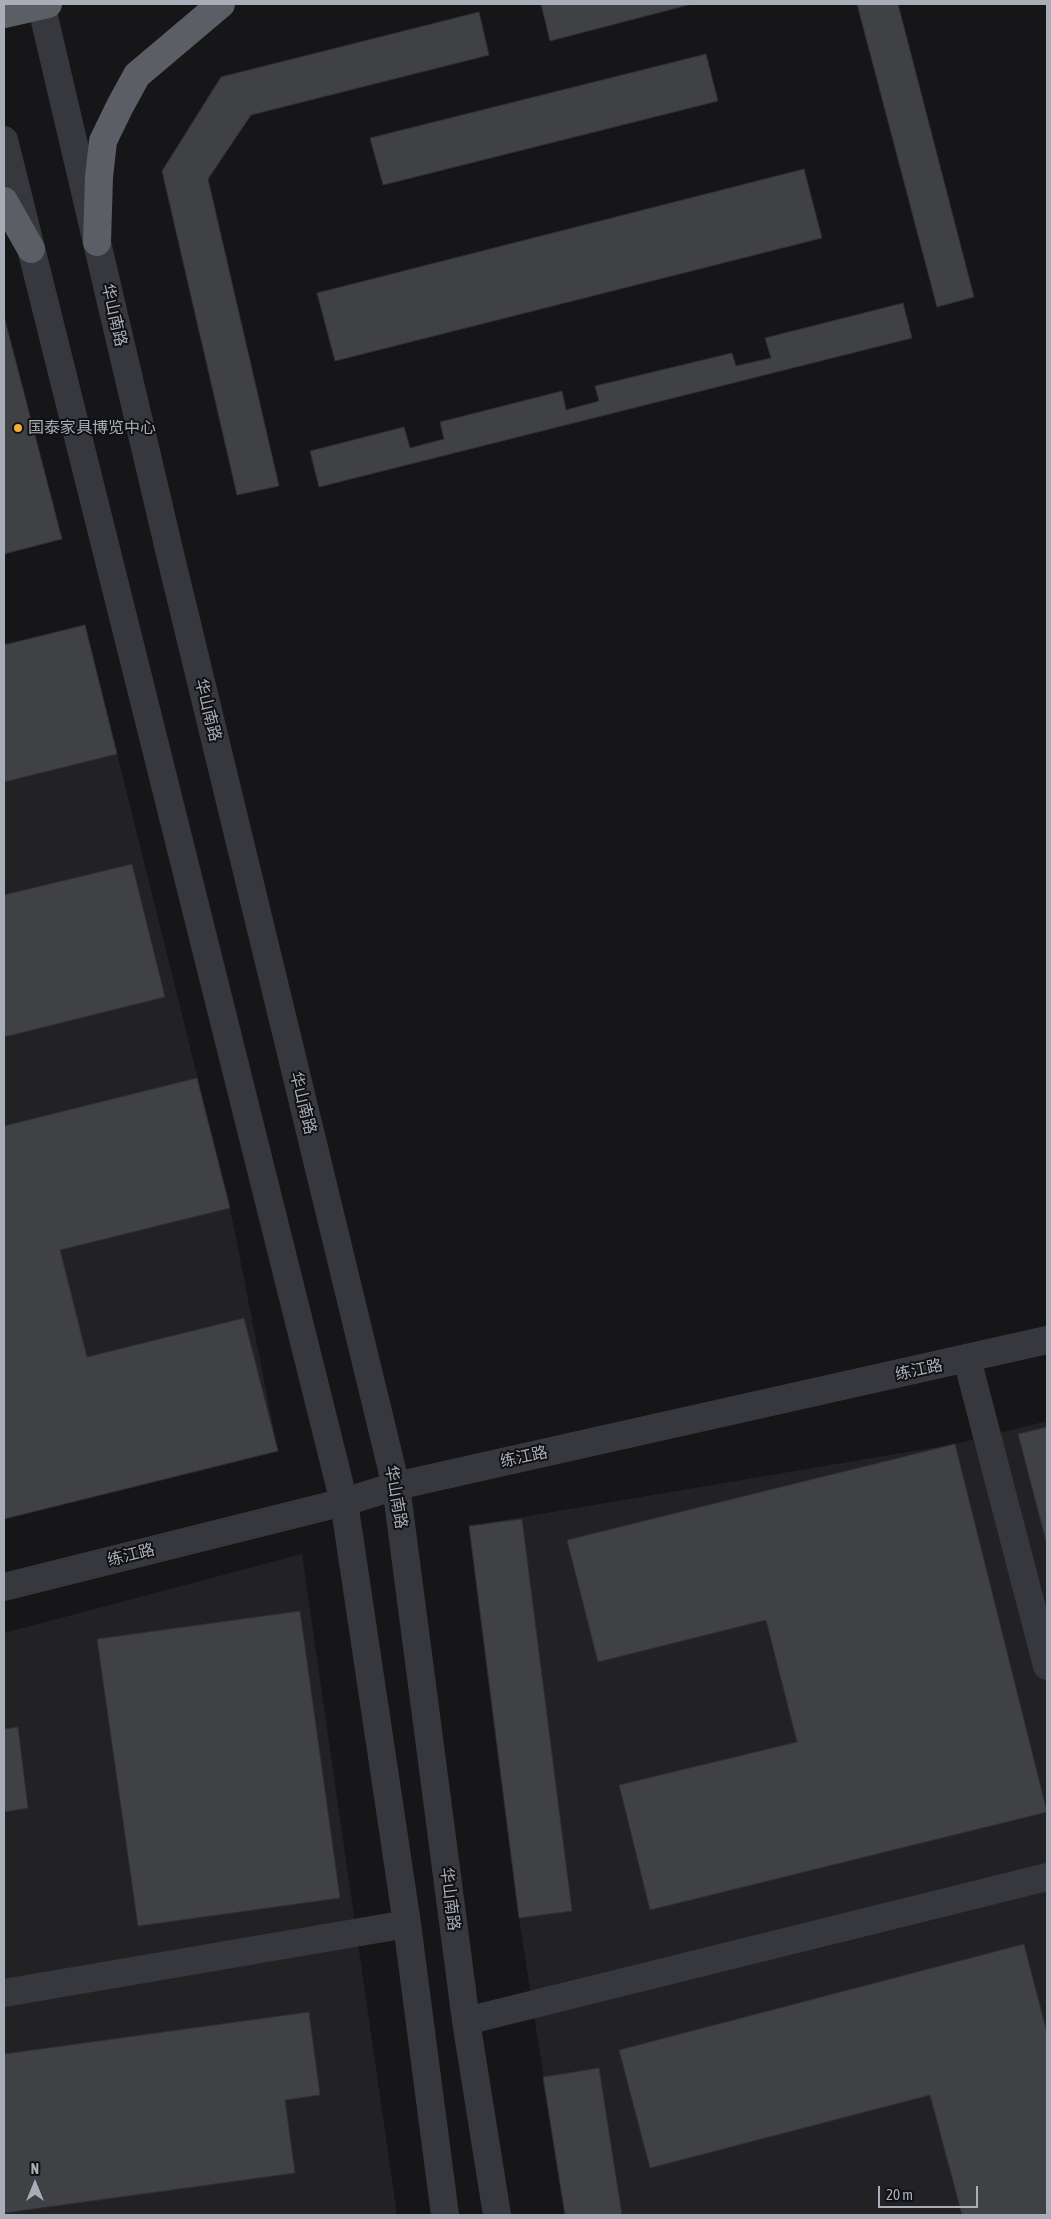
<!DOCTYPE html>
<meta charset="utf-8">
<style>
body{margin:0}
#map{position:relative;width:1051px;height:2219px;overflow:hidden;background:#161618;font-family:"Asap Condensed",sans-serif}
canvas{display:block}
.frame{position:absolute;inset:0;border:5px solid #a8adb8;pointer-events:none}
.north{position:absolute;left:10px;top:2159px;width:50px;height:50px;-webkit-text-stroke:4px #111113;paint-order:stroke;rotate:0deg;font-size:14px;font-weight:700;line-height:20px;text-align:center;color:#a8adb8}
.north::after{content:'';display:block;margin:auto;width:18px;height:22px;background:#a8adb8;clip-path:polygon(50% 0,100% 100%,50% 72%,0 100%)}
.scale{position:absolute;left:878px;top:2186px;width:100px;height:22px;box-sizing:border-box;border:2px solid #a8adb8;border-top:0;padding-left:6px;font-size:15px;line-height:18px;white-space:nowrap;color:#a8adb8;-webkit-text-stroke:4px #111113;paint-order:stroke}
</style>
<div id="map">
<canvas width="1051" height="2219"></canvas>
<div class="frame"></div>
<div class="north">N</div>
<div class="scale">20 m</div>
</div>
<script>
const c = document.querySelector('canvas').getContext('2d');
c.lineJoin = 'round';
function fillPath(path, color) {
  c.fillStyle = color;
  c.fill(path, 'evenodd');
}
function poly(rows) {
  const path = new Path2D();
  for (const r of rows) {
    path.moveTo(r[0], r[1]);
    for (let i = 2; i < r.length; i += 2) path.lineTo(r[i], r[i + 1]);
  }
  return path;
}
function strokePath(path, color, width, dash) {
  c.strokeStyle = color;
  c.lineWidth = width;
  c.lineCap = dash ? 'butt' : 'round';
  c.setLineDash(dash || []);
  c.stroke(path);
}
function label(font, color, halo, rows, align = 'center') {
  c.font = font + ' "Asap Condensed","Noto Sans SC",sans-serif';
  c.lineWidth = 4;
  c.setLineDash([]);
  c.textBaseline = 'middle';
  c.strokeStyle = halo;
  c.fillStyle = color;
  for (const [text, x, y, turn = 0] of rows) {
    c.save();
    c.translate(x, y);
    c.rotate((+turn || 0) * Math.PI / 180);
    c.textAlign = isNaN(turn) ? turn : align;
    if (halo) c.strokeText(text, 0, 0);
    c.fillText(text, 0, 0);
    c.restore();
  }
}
const built = poly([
 [85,625,230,1208,278,1451,4,1518,4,644],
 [1047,1421,1047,2215,565,2215,519,1918,469,1526,955,1444],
 [302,1554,397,2215,4,2215,4,1633]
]);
const building = poly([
 [541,4,692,4,550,41,541,4],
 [857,4,898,4,974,297,937,307,857,4],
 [479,12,489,55,251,115,208,179,279,486,237,495,162,171,221,77,479,12],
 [706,54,718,101,383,185,370,138,706,54],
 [804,169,822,238,335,361,317,293,804,169],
 [903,303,912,338,319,487,310,451,404,427,410,448,444,439,440,422,562,391,566,410,599,401,595,386,732,353,736,366,771,358,765,338,903,303],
 [4,316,62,539,4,554,4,316],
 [85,625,117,754,4,782,4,645,85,625],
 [132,864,165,997,4,1037,4,895,132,864],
 [197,1078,230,1208,60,1250,87,1357,244,1318,278,1451,4,1519,4,1126,197,1078],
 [1047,1427,1047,1545,1018,1434,1047,1427],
 [955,1444,1047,1812,650,1910,619,1785,797,1742,766,1620,598,1662,567,1540,955,1444],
 [522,1519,572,1911,519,1918,469,1526,522,1519],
 [300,1611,340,1898,138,1926,97,1639,300,1611],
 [18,1727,28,1808,4,1812,4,1729,18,1727],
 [1024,1944,1047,2033,1047,2215,962,2215,930,2095,650,2168,619,2050,1024,1944],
 [309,2012,320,2095,285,2100,295,2173,4,2213,4,2054,309,2012],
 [599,2068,622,2215,565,2215,543,2077,599,2068]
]);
const minor = poly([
 [967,1359,1047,1666],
 [4,1587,344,1502,396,1486,1047,1340],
 [4,1993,407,1924],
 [466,2021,1047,1877]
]);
const tertiary = poly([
 [41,4,171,558,396,1486,466,2021,497,2215],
 [4,140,344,1502,407,1924,445,2215]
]);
const trunk = poly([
 [4,14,48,4],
 [4,201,31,249],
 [97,242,99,177,103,141,120,106,137,75,221,4]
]);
const markers = [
 [18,428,5,"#f2b134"]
];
const streetNames = [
 ["华山南路",114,315,77],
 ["华山南路",208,710,76],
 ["华山南路",303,1103,76],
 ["练江路",919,1370,-12],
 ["练江路",524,1457,-12],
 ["华山南路",396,1497,80],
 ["练江路",131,1555,-14],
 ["华山南路",450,1899,83]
];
const poiNames = [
 ["国泰家具博览中心",28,428]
];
fillPath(built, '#222225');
fillPath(building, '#404145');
strokePath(building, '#303034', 1);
strokePath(minor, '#37383d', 28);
strokePath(tertiary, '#37383d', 28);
strokePath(trunk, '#5b5e65', 28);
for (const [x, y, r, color] of markers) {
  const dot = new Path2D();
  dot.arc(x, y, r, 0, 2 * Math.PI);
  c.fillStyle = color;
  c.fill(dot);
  strokePath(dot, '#111113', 2);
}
label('16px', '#a8adb8', '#111113', streetNames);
label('16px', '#a8adb8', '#111113', poiNames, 'left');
</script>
